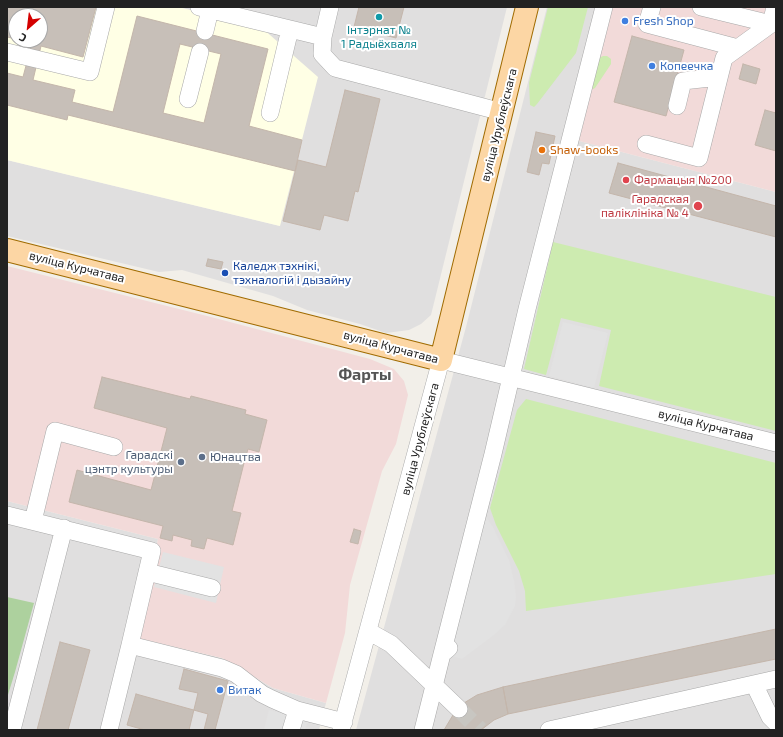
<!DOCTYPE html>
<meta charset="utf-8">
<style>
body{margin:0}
#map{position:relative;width:783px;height:737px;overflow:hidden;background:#f2efe9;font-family:"Exo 2",sans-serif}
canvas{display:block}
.frame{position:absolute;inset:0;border:8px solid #222;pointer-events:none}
.north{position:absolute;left:8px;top:8px;width:40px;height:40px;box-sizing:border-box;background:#fff;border:1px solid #a7a7a7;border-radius:50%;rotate:208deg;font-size:11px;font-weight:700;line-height:16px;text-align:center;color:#222}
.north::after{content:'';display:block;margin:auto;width:14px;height:18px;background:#d40000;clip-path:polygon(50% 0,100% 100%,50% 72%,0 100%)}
</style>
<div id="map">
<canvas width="783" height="737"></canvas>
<div class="frame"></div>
<div class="north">С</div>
</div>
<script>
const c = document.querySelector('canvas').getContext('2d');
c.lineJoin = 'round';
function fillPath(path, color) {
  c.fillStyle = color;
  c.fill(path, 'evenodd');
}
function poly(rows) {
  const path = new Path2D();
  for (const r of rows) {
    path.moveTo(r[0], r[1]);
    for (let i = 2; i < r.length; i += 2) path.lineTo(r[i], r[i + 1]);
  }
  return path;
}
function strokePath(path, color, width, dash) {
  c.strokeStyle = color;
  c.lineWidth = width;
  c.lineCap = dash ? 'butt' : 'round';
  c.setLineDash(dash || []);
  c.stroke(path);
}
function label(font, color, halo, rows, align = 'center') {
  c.font = font + ' "Exo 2",sans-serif';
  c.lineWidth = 4;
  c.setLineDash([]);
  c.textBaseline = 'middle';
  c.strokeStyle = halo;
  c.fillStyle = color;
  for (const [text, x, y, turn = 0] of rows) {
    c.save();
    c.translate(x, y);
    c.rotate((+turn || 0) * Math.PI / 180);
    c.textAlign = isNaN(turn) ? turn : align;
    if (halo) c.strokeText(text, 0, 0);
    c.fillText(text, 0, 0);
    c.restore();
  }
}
const residential = poly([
 [178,7,507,7,431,315,421,324,409,330,386,333,360,324,307,310,273,296,182,270,159,272,7,236,7,160,280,226,262,28],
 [547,7,599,7,568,138,776,192,776,730,356,730,466,327],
 [7,501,158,539,137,638,222,658,273,688,326,703,319,730,7,730]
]);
const commercial = poly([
 [599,7,776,7,776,192,568,138],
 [7,266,211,317,370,359,394,369,404,381,408,395,396,444,382,471,350,585,345,633,326,703,273,688,222,658,137,638,158,539,7,501]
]);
const education = poly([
 [7,7,178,7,262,28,318,77,280,226,7,160],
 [16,16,40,16,40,40,16,40]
]);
const grass = poly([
 [548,7,588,7,576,53,537,104,534,107,530,105,529,83],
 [603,56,607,56,611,59,611,64,595,88,593,89,592,87,599,58],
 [553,242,776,297,776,431,599,386,611,330,561,318,546,375,524,369],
 [526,399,776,463,776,574,526,611,525,591,519,571,496,525,490,508,517,410]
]);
const forest = poly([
 [7,597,34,603,15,672,7,698]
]);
const parking = poly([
 [563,322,608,333,594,388,549,376],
 [484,514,493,527,509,560,514,581,516,597,515,606,505,625,494,635,462,659,447,655],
 [163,552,224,567,216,603,154,587],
 [269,710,308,720,305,730,264,730]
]);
const building = poly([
 [7,7,96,7,83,57,41,46,33,80,75,90,72,102,113,112,137,16,268,49,249,126,302,140,295,171,68,115,67,120,7,105,7,73,23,77,32,43,19,40,40,40,40,16,16,16,16,39,7,37,7,7],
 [180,44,221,54,204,123,163,113,180,44],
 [359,7,404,7,396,38,354,27,359,7],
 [632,36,684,50,666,116,614,102,632,36],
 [743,64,760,69,756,84,739,79,743,64],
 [345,90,380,99,358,192,355,191,348,221,324,215,320,230,283,221,298,160,326,167,345,90],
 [765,110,776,113,776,151,755,145,765,110],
 [536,132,555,136,549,164,542,163,539,175,527,172,536,132],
 [618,163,776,206,776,237,609,193,618,163],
 [208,259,223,262,221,269,206,266,208,259],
 [102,377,190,399,191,396,246,410,245,414,267,420,259,452,248,449,244,463,232,511,241,513,233,545,207,538,204,549,191,546,192,540,173,535,172,541,160,538,163,526,69,502,77,470,151,490,167,428,94,408,102,377],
 [354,529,361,531,358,544,350,542,354,529],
 [776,629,776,659,508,714,503,687,776,629],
 [60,642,90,650,68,730,37,730,60,642],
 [184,669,228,681,215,730,189,730,198,693,179,689,184,669],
 [503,687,508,714,494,720,481,730,444,730,453,715,464,703,477,695,503,687],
 [136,694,208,714,204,730,145,730,127,725,136,694]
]);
const minorTunnel = poly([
 [459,709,480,730]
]);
const minor = poly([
 [199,7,323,37],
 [330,7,323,37,322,54,335,68,502,112],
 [652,7,647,24,738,48],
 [701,7,771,24],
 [205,31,210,10],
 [7,52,90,72,106,7],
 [188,99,200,52],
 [677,106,683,81,719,77],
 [270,113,290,29],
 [646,144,699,158,724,58,771,24,775,7],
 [7,515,152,551,130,645,222,668,236,674,262,694,272,699,297,710,344,722],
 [33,521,55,431,114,447],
 [147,572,212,588],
 [368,631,391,644,459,709],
 [442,654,493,454,527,309,604,7],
 [754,684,770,717,776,723],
 [12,730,64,528],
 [109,730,130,645],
 [291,730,297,710],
 [341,730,441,360,776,443],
 [423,730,442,654,449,648],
 [549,730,776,679]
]);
const major = poly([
 [7,250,441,360,527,7]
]);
const markers = [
 [379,17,4,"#0f9aa8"],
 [625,21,4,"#3f7fe0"],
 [652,66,4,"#3f7fe0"],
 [542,150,4,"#e8710a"],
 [626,180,4,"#e0444e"],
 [698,206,5,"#e0444e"],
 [225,273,4,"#1a4fb4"],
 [202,457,4,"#5c6f8a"],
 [181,462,4,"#5c6f8a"],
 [220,690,4,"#3f7fe0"]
];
const shopNames = [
 ["Fresh Shop",633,21],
 ["Копеечка",660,66],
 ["Витак",228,690]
];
const cultureNames = [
 ["Інтэрнат №",379,30],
 ["1 Радыёхваля",379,44]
];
const streetNames = [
 ["вуліца Урублеўскага",499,125,-76],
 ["вуліца Курчатава",77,267,14],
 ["вуліца Курчатава",391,347,15],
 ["вуліца Курчатава",706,425,14],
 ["вуліца Урублеўскага",420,439,-75]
];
const foodNames = [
 ["Shaw-books",550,150]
];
const healthNames = [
 ["Фармацыя №200",634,180],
 ["Гарадская",689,199,"right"],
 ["паліклініка № 4",689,213,"right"]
];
const transitNames = [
 ["Каледж тэхнікі,",233,266],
 ["тэхналогій і дызайну",233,280]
];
const serviceNames = [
 ["Гарадскі",173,455],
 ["цэнтр культуры",173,469],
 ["Юнацтва",210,457,"left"]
];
const districtNames = [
 ["Фарты",365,375]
];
fillPath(residential, '#e0dfdf');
fillPath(commercial, '#f2dad9');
fillPath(education, '#ffffe5');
fillPath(grass, '#cdebb0');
fillPath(forest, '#add19e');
fillPath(parking, '#e2e2e2');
fillPath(building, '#c7bfb8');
strokePath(building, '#c4b6ab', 1);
strokePath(minorTunnel, '#c8c6c1', 17, [17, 8]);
strokePath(minor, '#a9a9a9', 18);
strokePath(major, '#a06b00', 24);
strokePath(minor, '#fff', 17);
strokePath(major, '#fcd6a4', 22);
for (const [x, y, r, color] of markers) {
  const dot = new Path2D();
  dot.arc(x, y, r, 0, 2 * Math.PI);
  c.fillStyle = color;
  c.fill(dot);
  strokePath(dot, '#fff', 1.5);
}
label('12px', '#366cbe', '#fff', shopNames, 'left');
label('12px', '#0d838f', '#fff', cultureNames);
label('12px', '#222', '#fff', streetNames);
label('12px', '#c56008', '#fff', foodNames, 'left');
label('12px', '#be3a42', '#fff', healthNames, 'left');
label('12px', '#164399', '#fff', transitNames, 'left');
label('12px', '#4e5e75', '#fff', serviceNames, 'right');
label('bold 16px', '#555', '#fff', districtNames);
</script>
